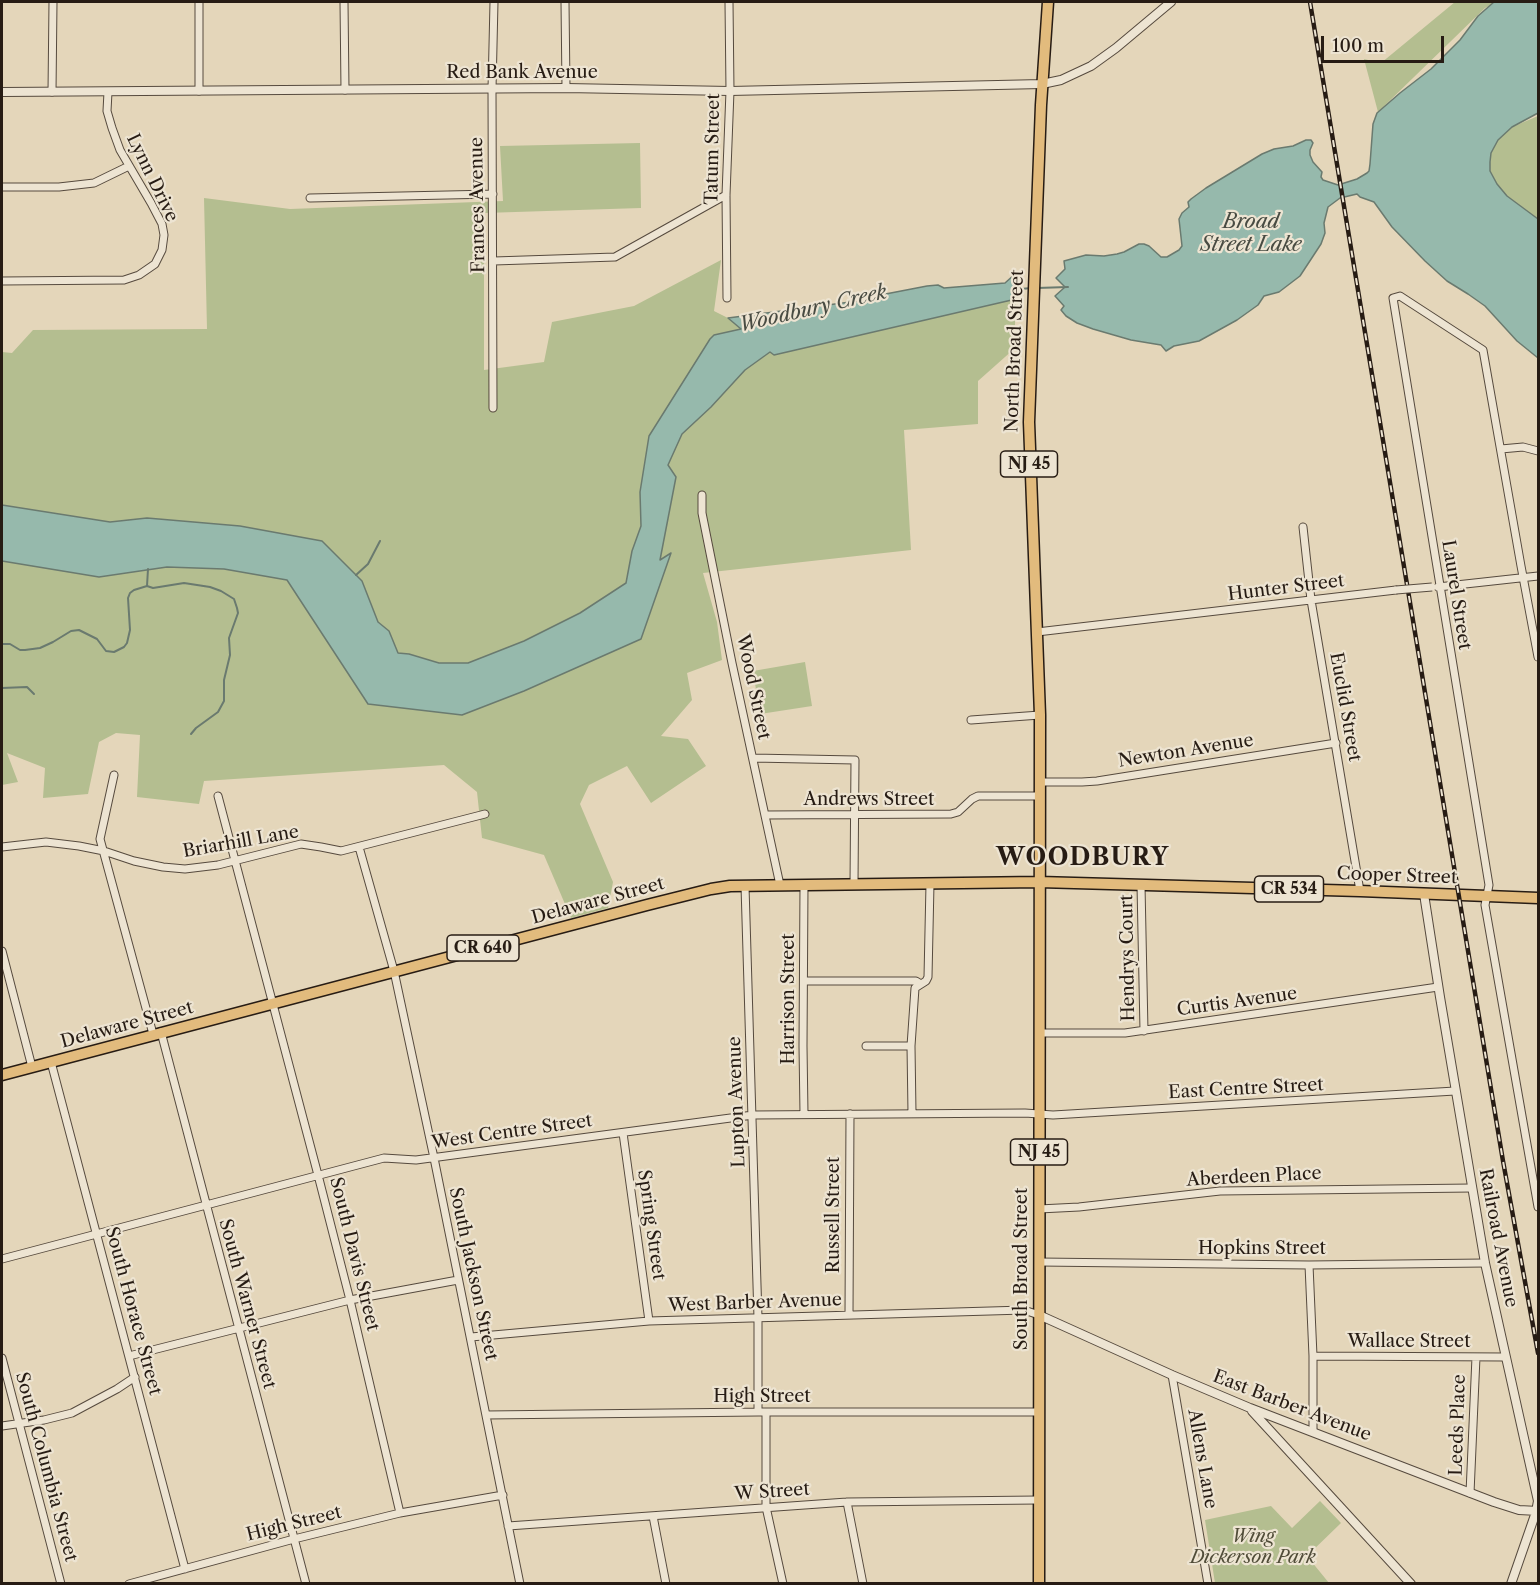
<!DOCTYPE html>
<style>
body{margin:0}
#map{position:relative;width:1540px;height:1585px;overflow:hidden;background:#e4d6ba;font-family:"Libre Caslon Text",serif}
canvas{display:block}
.frame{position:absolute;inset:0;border:3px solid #271c14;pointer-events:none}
.scale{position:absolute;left:1321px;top:36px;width:123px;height:27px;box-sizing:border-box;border:3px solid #271c14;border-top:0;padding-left:8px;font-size:18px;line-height:21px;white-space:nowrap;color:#271c14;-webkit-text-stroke:4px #ede4d2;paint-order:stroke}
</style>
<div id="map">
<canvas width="1540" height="1585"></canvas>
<div class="frame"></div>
<div class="scale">100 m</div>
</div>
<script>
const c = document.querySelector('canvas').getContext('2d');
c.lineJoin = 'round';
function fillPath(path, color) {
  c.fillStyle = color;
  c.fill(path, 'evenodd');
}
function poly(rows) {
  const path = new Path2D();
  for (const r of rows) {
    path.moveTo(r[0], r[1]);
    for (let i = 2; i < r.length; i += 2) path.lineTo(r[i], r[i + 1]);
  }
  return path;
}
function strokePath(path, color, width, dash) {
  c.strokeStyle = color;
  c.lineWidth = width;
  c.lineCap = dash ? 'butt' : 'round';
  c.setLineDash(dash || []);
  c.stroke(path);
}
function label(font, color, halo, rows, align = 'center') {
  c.font = font + ' "Libre Caslon Text",serif';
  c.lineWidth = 4.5;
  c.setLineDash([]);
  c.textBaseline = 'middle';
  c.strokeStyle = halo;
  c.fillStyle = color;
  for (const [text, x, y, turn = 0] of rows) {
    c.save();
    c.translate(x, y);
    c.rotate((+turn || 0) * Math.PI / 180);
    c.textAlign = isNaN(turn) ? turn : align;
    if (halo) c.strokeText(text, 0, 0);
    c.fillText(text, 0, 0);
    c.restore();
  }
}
const green = poly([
 [1455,2,1498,2,1485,8,1378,112,1364,59,1381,63],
 [1538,116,1538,219,1507,196,1497,184,1490,171,1490,162,1491,153,1498,140,1512,127],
 [640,143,641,208,484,213,484,370,544,362,552,322,634,306,721,260,714,311,728,318,774,355,1016,299,1014,349,978,381,978,424,904,430,911,550,703,573,717,622,722,660,687,673,692,700,661,736,688,739,706,766,651,803,627,766,589,785,580,804,613,882,608,908,571,918,544,855,482,838,477,792,444,765,204,781,199,804,137,797,140,735,116,733,99,742,88,794,43,798,45,768,7,753,18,782,2,785,2,561,99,577,167,567,224,569,287,580,368,704,462,715,670,554,580,613,524,641,468,663,439,663,409,654,398,653,389,631,378,622,362,581,322,541,240,526,147,518,110,522,2,505,2,352,12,353,33,330,207,329,204,198,290,209,503,201,500,146],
 [805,662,812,706,760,714,753,671],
 [1320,1501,1341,1523,1307,1556,1329,1583,1215,1583,1205,1520,1271,1506,1292,1528]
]);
const water = poly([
 [1494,2,1538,2,1538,113,1512,127,1498,140,1491,153,1490,162,1490,171,1497,184,1507,196,1538,219,1538,358,1517,341,1485,306,1468,294,1447,281,1425,261,1392,227,1374,202,1360,197,1357,194,1340,198,1328,207,1324,223,1325,233,1321,244,1300,276,1279,292,1264,296,1258,305,1237,320,1199,341,1174,346,1166,351,1161,345,1131,340,1093,329,1077,323,1066,316,1061,310,1064,306,1055,296,1065,287,1056,278,1065,269,1064,261,1086,255,1104,256,1117,254,1124,252,1139,244,1144,244,1149,246,1161,257,1167,257,1179,250,1182,246,1179,219,1182,213,1189,207,1188,202,1191,199,1206,188,1262,154,1274,149,1293,146,1306,140,1311,140,1313,143,1310,150,1310,155,1313,162,1322,172,1321,177,1323,180,1338,185,1357,179,1367,173,1369,171,1370,164,1373,124,1377,113,1400,93,1431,69,1460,40,1478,16,1494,2],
 [1015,274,1021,274,1020,289,1016,299,774,355,770,352,745,370,711,407,682,434,668,465,676,477,660,560,671,553,641,639,524,691,462,715,368,704,287,580,224,569,167,567,99,577,2,561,2,505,110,522,147,518,240,526,322,541,362,581,378,622,389,631,398,653,409,654,439,663,468,663,524,641,580,613,626,583,632,551,641,526,640,492,649,436,710,339,714,335,741,329,728,318,858,301,870,297,927,286,938,285,944,288,1005,283,1015,274]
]);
const stream = poly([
 [1037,288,1068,287],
 [1020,289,1032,288],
 [356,575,368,564,380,541],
 [147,586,148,569],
 [2,644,10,644,20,650,25,650,40,648,53,642,71,631,79,630,97,639,106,651,114,652,124,647,127,643,130,630,128,598,130,593,134,590,147,586,153,588,184,583,210,587,221,591,234,599,237,608,238,613,229,638,230,655,224,680,224,701,218,712,196,728,191,734],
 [2,688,27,687,34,694]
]);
const minor = poly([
 [199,2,199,91],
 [344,2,345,90],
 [565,2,566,88],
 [52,92,53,2],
 [2,187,59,187,94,183,129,166],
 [310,198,493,194],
 [494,261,615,257,726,195],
 [2,281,124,280,139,275,155,264,162,250,164,235,162,224,151,203,120,150,112,128,107,111,108,92],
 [727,298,726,195,730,91,729,2],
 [493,408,492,89,494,2],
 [1501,449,1523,447,1538,451],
 [702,495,702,513,732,663,780,885],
 [1303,527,1311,600,1360,891],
 [1438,587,1538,576],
 [1037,632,1396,590],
 [1538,657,1521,566,1483,350,1400,296,1393,298,1489,885,1485,905,1538,1207],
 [971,720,1040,715],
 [753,758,855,760,854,884],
 [114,775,100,839,153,1034],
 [1040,782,1082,782,1097,781,1336,743],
 [218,796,318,1175,350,1300,400,1513],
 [765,815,951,814,958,812,972,799,978,796,1040,796],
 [2,847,46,842,79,846,104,851,134,861,163,867,185,869,218,865,301,844,321,847,341,851,485,814],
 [359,847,394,971,434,1158,520,1584],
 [1141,885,1144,1031],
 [745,886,758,1318,758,1412],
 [2,951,32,1067],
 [804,981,916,981,921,984],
 [161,1032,306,1584],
 [1039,1033,1125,1033,1438,987],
 [866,1046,911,1046],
 [51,1062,185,1569],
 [912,1113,911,1046,915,988,926,981,928,977,930,884],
 [804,1114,803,1046,804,885],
 [623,1133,649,1321],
 [1039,1209,1079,1207,1220,1191,1472,1188],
 [2,1259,384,1158,416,1160,753,1115,1025,1113,1053,1115,1455,1091],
 [1039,1262,1309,1265,1485,1263],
 [1309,1265,1313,1356,1313,1431],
 [849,1315,850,1114],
 [471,1337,649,1321,1024,1310,1039,1315],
 [129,1356,350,1300,458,1280],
 [1313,1356,1505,1357],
 [2,1358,61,1584],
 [1172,1375,1208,1584],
 [766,1412,766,1507,783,1584],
 [486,1415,758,1412,1038,1412],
 [2,1426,44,1420,72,1413,117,1389,135,1377],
 [1470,1493,1476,1357],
 [847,1502,863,1584],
 [653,1516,666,1584],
 [508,1526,847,1502,1038,1500],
 [129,1584,294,1539,400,1513,503,1495]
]);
const tertiary = poly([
 [2,92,566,88,730,91,1042,84,1061,80,1091,66,1116,48,1171,2],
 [1424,894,1440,997,1485,1263,1538,1501,1536,1512,1511,1584],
 [1039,1315,1172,1375,1250,1408,1494,1502,1519,1510,1538,1511],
 [1252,1411,1411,1584]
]);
const primary = poly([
 [2,1075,647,905,711,889,730,886,1039,882,1360,891,1538,898],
 [1039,1584,1040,715,1029,422,1041,105,1048,2]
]);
const rail = poly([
 [1310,2,1503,1161,1538,1353]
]);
const minorBridge = poly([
 [1396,590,1432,587]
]);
const shields = [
 [1029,464,57],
 [1289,889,69],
 [483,948,72],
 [1039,1152,57]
];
const shieldNames = [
 ["NJ 45",1029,464],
 ["CR 534",1289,889],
 ["CR 640",483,948],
 ["NJ 45",1039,1152]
];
const streetNames = [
 ["Red Bank Avenue",522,73],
 ["Tatum Street",713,149,-89],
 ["Lynn Drive",152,178,64],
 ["Frances Avenue",478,205,-91],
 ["North Broad Street",1015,351,-88],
 ["Hunter Street",1286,588,-7],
 ["Laurel Street",1456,595,81],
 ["Wood Street",753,687,78],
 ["Euclid Street",1345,707,80],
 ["Newton Avenue",1186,751,-9],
 ["Andrews Street",869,800],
 ["Briarhill Lane",241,842,-10],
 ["Cooper Street",1397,876,2],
 ["Delaware Street",598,901,-15],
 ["Hendrys Court",1128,958,-91],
 ["Harrison Street",789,999,-90],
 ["Curtis Avenue",1237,1002,-8],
 ["Delaware Street",127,1025,-15],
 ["East Centre Street",1246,1089,-3],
 ["Lupton Avenue",737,1102,-92],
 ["West Centre Street",512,1132,-8],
 ["Aberdeen Place",1254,1177,-3],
 ["Russell Street",834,1215,-90],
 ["Spring Street",651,1225,82],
 ["Railroad Avenue",1498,1238,79],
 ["Hopkins Street",1262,1249],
 ["South Davis Street",354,1254,76],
 ["South Broad Street",1022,1269,-90],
 ["South Jackson Street",473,1274,78],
 ["West Barber Avenue",755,1303,-2],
 ["South Warner Street",247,1304,75],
 ["South Horace Street",133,1311,75],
 ["Wallace Street",1409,1342],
 ["High Street",762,1397],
 ["East Barber Avenue",1292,1406,21],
 ["Leeds Place",1458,1425,-88],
 ["Allens Lane",1202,1459,80],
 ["South Columbia Street",46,1467,75],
 ["W Street",772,1492,-4],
 ["High Street",294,1524,-14]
];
const parkNames = [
 ["Wing",1253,1537],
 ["Dickerson Park",1253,1558]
];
const waterNames = [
 ["Broad",1251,222],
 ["Street Lake",1251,245],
 ["Woodbury Creek",813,309,-13]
];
const districtNames = [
 ["WOODBURY",1083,858]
];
fillPath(green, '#b4be90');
fillPath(water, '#96b9ac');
strokePath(water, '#6a7a6f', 1.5);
strokePath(stream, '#6a7a6f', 2);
strokePath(minor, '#564a3e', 9);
strokePath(tertiary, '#564a3e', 10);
strokePath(primary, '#271c14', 13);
strokePath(minor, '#ede4d2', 7);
strokePath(tertiary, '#ede4d2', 8);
strokePath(primary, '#e2bb7d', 10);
strokePath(rail, '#271c14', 4.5);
strokePath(rail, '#ede4d2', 2, [7]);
strokePath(minorBridge, '#564a3e', 9, []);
strokePath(minorBridge, '#ede4d2', 7);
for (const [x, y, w] of shields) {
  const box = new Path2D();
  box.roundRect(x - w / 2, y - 13, w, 26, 4.5);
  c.fillStyle = '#ede4d2';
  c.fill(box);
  strokePath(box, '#271c14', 1.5);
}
label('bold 16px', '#271c14', null, shieldNames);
label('18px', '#271c14', '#ede4d2', streetNames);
label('italic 18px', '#514d39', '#ede4d2', parkNames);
label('italic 20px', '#484b42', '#ede4d2', waterNames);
c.letterSpacing = '1.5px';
label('bold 24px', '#271c14', '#ede4d2', districtNames);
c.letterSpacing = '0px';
</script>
